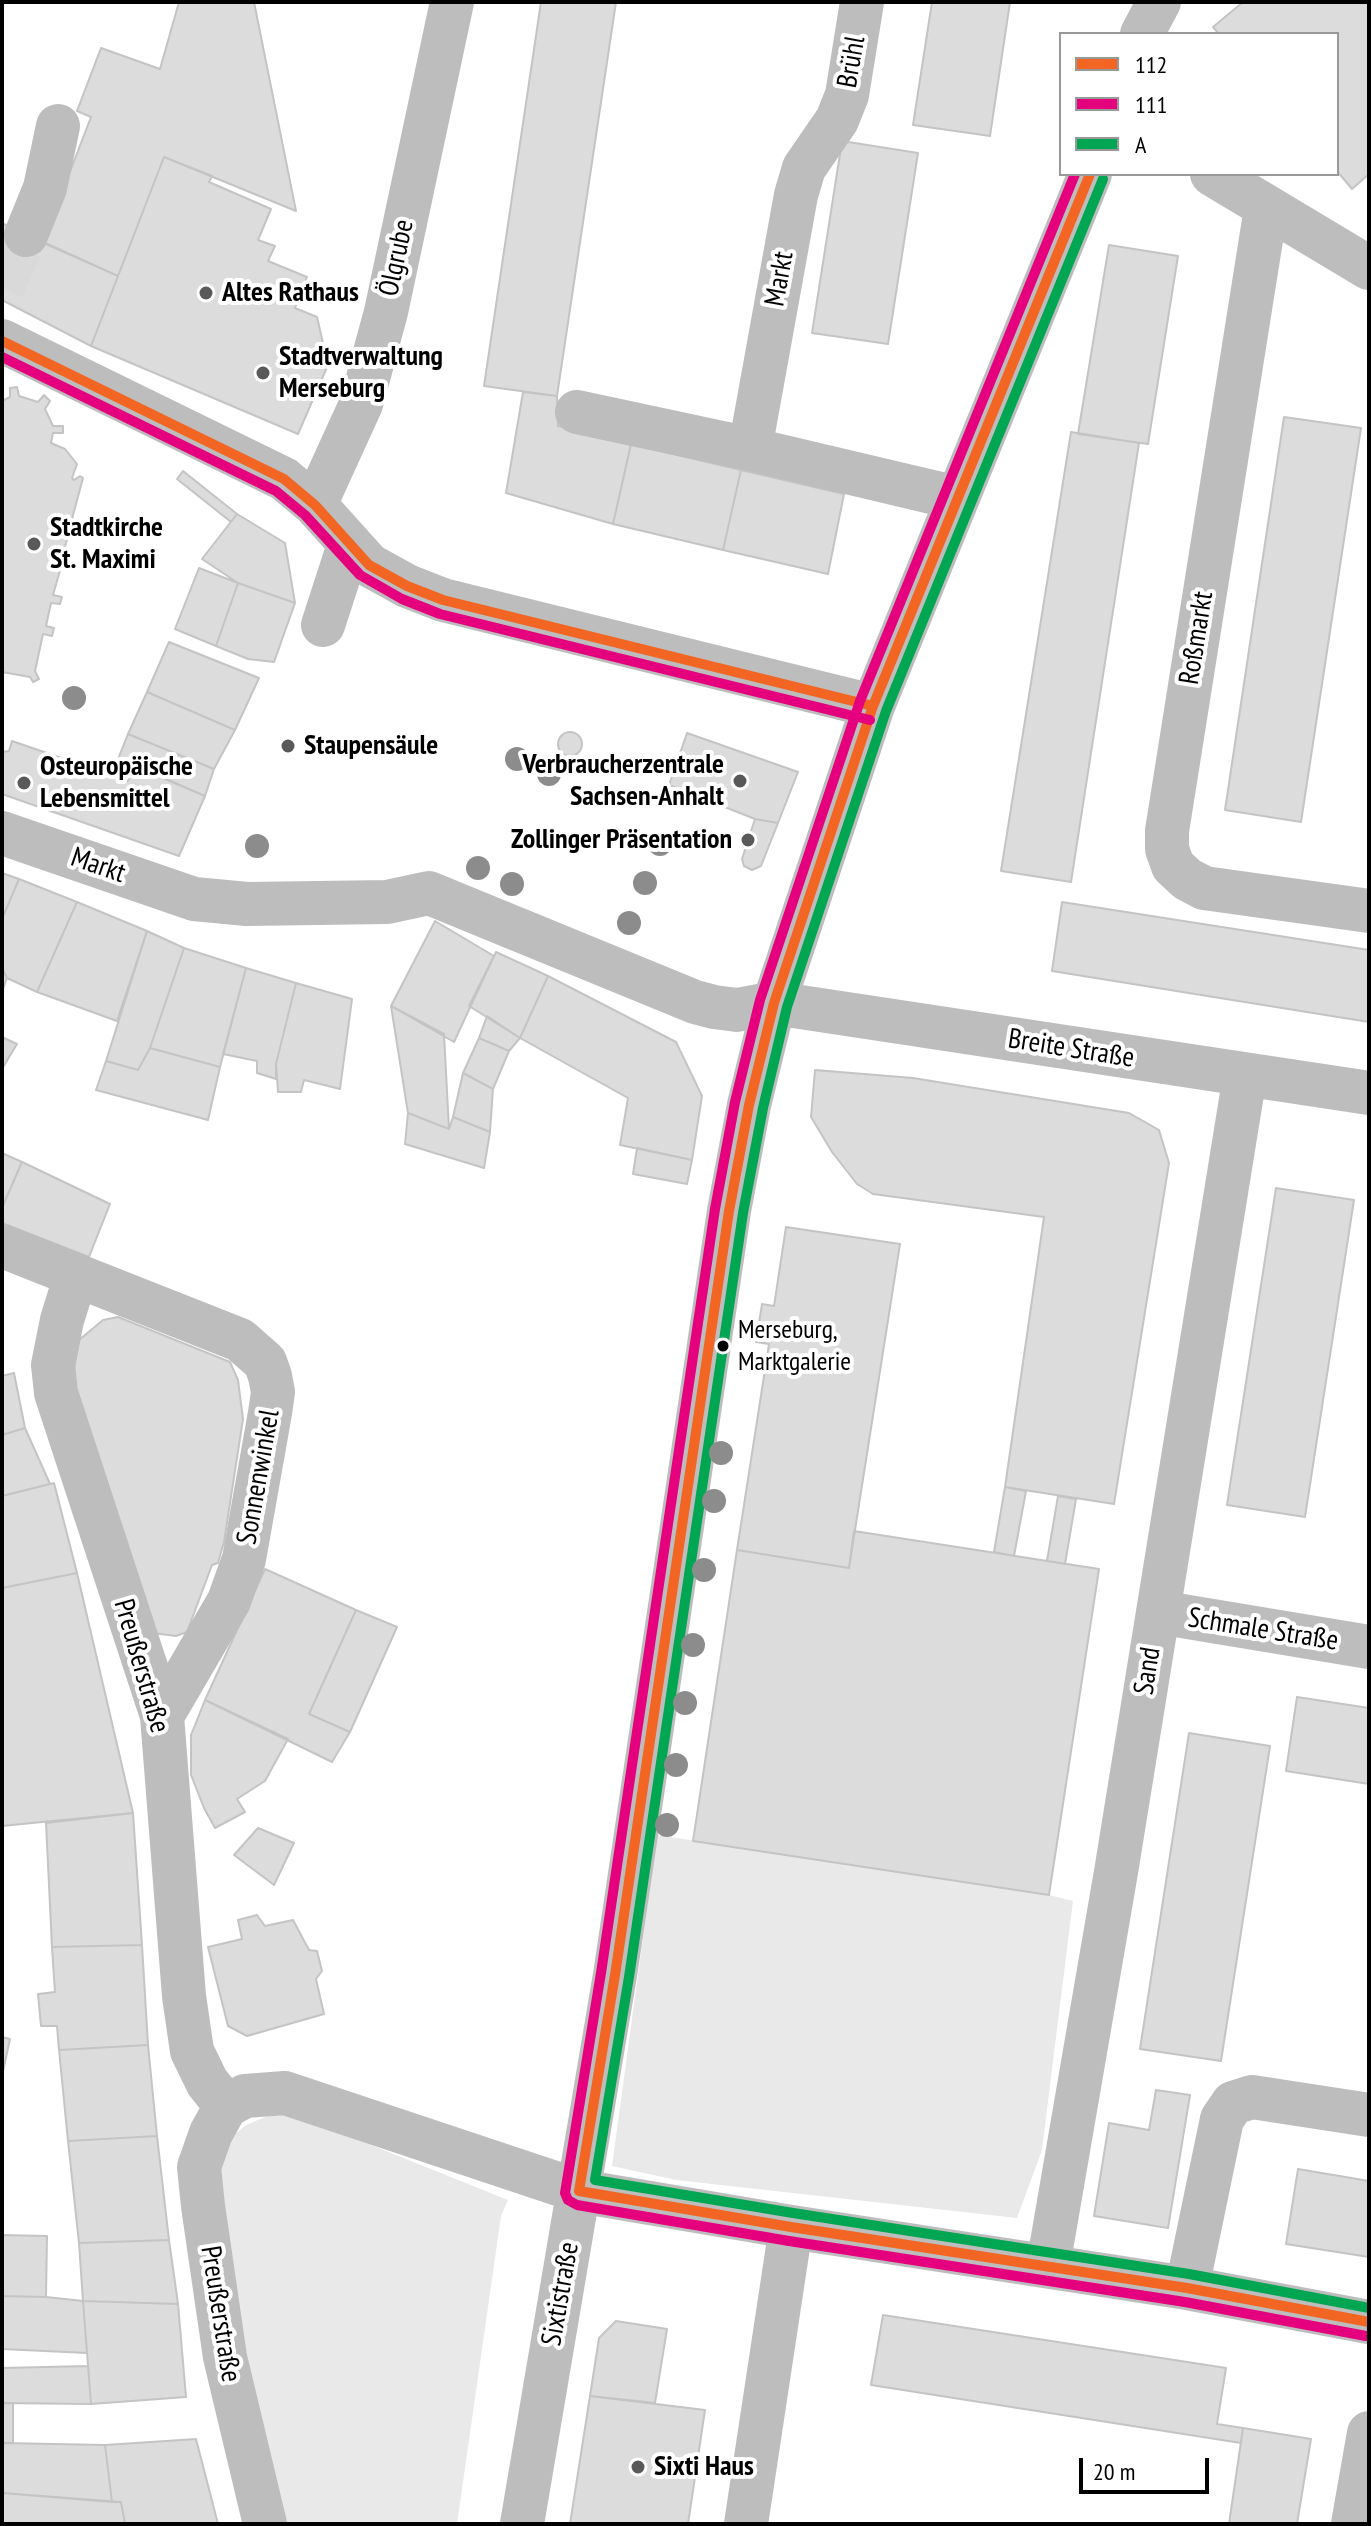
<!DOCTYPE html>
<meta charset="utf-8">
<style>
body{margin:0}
#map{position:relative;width:1371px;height:2526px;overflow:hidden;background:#fff;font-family:"PT Sans Narrow",sans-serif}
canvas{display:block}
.frame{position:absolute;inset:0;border:4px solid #000;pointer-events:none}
.legend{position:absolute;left:1059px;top:32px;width:280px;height:144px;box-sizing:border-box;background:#fff;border:2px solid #999;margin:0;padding:10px 14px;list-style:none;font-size:24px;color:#000}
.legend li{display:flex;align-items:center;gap:16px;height:40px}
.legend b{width:40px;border:2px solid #999}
.scale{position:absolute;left:1079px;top:2458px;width:130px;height:36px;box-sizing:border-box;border:4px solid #000;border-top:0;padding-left:10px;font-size:24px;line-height:28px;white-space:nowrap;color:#000;-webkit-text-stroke:6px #fff;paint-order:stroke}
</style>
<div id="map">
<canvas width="1371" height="2526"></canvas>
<div class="frame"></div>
<ul class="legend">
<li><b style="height:10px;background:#f26522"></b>112</li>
<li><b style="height:10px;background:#e5007d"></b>111</li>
<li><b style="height:10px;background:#00a651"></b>A</li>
</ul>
<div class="scale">20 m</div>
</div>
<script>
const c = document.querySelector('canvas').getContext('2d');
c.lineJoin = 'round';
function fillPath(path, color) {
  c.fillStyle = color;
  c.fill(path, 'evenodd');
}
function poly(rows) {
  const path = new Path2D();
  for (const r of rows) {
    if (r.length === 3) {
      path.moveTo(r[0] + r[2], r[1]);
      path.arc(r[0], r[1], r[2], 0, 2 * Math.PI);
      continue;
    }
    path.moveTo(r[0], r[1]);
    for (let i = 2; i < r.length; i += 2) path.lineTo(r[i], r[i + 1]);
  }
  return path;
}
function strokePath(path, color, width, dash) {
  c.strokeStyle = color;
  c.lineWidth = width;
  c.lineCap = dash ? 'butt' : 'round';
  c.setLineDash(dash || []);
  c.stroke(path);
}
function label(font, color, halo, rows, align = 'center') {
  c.font = font + ' "PT Sans Narrow",sans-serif';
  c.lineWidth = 8;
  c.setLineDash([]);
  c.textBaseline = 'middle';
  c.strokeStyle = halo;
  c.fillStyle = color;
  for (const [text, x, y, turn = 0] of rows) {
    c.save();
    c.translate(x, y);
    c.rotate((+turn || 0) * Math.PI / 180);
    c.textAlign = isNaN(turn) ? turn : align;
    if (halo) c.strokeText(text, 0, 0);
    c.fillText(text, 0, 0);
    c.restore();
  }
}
const green = poly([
 [657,1835,1049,1895,1073,1901,1042,2150,1017,2218,676,2180,612,2166],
 [272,2114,284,2114,309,2120,508,2200,501,2216,457,2524,287,2524,244,2360,217,2171,234,2135,246,2125]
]);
const building = poly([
 [179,2,254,2,296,211,164,157,118,276,43,242,91,117,77,111,101,48,160,69,179,2],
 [541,2,616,2,557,396,484,386,541,2],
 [932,2,1010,2,990,136,913,125,932,2],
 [1243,2,1369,2,1369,174,1352,189,1337,171,1337,34,1219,34,1213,27,1243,2],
 [842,141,918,153,888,344,812,333,842,141],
 [164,157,212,176,209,182,271,209,258,240,275,246,268,261,307,277,295,308,317,317,326,356,331,358,298,434,91,346,164,157],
 [2,223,19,232,2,270,2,223],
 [19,232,118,276,91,346,2,300,2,270,19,232],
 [1109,245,1178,256,1148,444,1078,434,1109,245],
 [17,387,19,396,38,402,44,395,50,401,45,409,53,426,63,426,63,433,53,433,51,443,65,449,77,464,72,478,74,480,80,476,83,478,72,519,81,522,79,529,70,527,62,559,71,561,69,568,61,567,53,595,62,597,60,604,51,603,46,626,54,628,52,636,43,634,35,671,39,679,33,682,30,677,2,672,2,401,10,397,10,388,17,387],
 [523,392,557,396,558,426,631,444,613,524,506,493,523,392],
 [1284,417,1361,428,1301,822,1225,810,1284,417],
 [1071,432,1139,443,1071,882,1001,871,1071,432],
 [631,444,741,470,723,550,613,524,631,444],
 [741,470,844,494,828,574,723,550,741,470],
 [183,471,237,514,231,522,177,479,183,471],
 [237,514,285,543,295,603,238,583,202,559,237,514],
 [199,568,238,583,216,646,175,629,199,568],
 [238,583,295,603,274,662,248,659,216,646,238,583],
 [169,642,259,678,235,730,147,692,169,642],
 [147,692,235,730,214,769,128,734,147,692],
 [570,744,12],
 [687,733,798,772,778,823,755,819,669,785,687,733],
 [128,734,214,769,205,796,118,759,128,734],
 [12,741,128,781,134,765,205,796,179,856,2,794,2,752,9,751,12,741],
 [755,819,778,823,761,866,752,870,744,866,742,859,755,819],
 [2,873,19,879,2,919,2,873],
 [19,879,77,902,37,992,7,978,2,968,2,919,19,879],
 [77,902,147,931,117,1021,37,992,77,902],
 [1062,902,1369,950,1369,1022,1052,971,1062,902],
 [435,921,494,956,454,1042,391,1006,435,921],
 [147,931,184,948,150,1048,138,1070,106,1061,147,931],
 [184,948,246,968,220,1067,150,1048,184,948],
 [496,952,548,976,520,1038,469,1006,496,952],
 [2,968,7,978,2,992,2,968],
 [246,968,296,983,276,1064,276,1079,257,1073,257,1061,223,1054,246,968],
 [548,976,676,1042,702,1096,692,1160,620,1145,628,1098,520,1038,548,976],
 [296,983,352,999,340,1089,304,1080,301,1092,278,1092,276,1064,296,983],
 [391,1006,444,1034,449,1129,408,1113,391,1006],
 [487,1016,520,1038,509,1051,479,1038,487,1016],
 [2,1037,17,1044,2,1069,2,1037],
 [479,1038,509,1051,493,1089,463,1073,479,1038],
 [150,1048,220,1067,208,1120,96,1090,106,1061,138,1070,150,1048],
 [815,1070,913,1078,1129,1113,1159,1130,1169,1163,1114,1504,1005,1487,1044,1217,873,1194,857,1184,832,1152,811,1117,815,1070],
 [463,1073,493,1089,490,1132,453,1117,463,1073],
 [408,1113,449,1129,453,1117,490,1132,484,1168,405,1144,408,1113],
 [637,1148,692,1160,687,1184,633,1174,637,1148],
 [2,1153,22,1162,2,1208,2,1153],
 [22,1162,110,1204,89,1257,2,1223,2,1208,22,1162],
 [1276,1188,1354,1200,1305,1517,1227,1505,1276,1188],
 [786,1227,900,1244,849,1568,737,1550,769,1344,756,1342,762,1304,774,1306,786,1227],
 [118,1317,230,1362,238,1380,243,1419,224,1542,218,1563,212,1565,187,1632,176,1636,152,1633,72,1380,79,1340,103,1320,118,1317],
 [14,1373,25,1428,2,1435,2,1376,14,1373],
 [25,1428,50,1484,2,1496,2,1435,25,1428],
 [54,1483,77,1573,2,1588,2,1496,54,1483],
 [1005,1487,1026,1491,1014,1556,994,1552,1005,1487],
 [1058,1496,1076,1499,1065,1564,1047,1561,1058,1496],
 [854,1531,1099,1569,1049,1895,693,1841,737,1550,849,1568,854,1531],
 [265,1569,356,1610,309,1714,350,1732,332,1762,205,1700,265,1569],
 [77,1573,133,1813,2,1826,2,1588,77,1573],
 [356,1610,397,1627,350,1732,309,1714,356,1610],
 [1297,1697,1369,1708,1369,1784,1286,1771,1297,1697],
 [205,1700,288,1739,265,1781,237,1799,245,1812,215,1828,204,1808,191,1775,191,1735,205,1700],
 [1189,1733,1270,1746,1221,2061,1140,2049,1189,1733],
 [133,1813,142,1945,52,1947,46,1823,133,1813],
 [258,1828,294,1843,274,1885,234,1855,258,1828],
 [257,1915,265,1926,293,1920,309,1950,317,1951,322,1971,316,1979,324,2014,247,2036,228,2026,208,1947,242,1939,238,1920,257,1915],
 [142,1945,148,2045,59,2050,57,2026,41,2026,38,1994,55,1992,52,1947,142,1945],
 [2,2037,10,2039,2,2076,2,2037],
 [148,2045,157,2136,68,2141,59,2050,148,2045],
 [1156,2090,1190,2095,1168,2228,1094,2216,1109,2123,1149,2130,1156,2090],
 [157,2136,169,2240,79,2243,68,2141,157,2136],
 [1298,2169,1369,2181,1369,2257,1286,2244,1298,2169],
 [2,2235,47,2236,46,2297,2,2296,2,2235],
 [169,2240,178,2304,83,2301,79,2243,169,2240],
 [2,2296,46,2297,83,2301,87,2353,2,2349,2,2296],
 [83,2301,178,2304,186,2397,91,2404,83,2301],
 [883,2315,1226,2368,1217,2424,1243,2428,1241,2443,871,2385,883,2315],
 [616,2321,667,2329,655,2403,590,2396,599,2338,616,2321],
 [88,2366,91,2404,2,2403,2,2368,88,2366],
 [590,2396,705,2410,688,2524,570,2524,590,2396],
 [2,2403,13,2403,13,2443,2,2443,2,2403],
 [1243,2428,1311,2439,1297,2524,1229,2524,1243,2428],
 [196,2439,218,2524,125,2524,121,2502,112,2502,105,2445,196,2439],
 [2,2443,105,2445,112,2502,2,2493,2,2443],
 [2,2493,121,2502,125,2524,2,2524,2,2493]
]);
const minorTunnel = poly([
 [2,288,26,235]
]);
const minor = poly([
 [1142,34,1159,2],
 [1212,174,1369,268],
 [1266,208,1167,831,1167,849,1173,866,1187,879,1204,888,1369,911],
 [26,235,45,188,58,126],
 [2,341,284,479,315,505,369,565,407,586,443,600,873,706],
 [577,412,750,449,957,498],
 [750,449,796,195,804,168,837,120,847,95,862,2],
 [315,505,361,404,386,312,452,2],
 [323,625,349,545],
 [2,833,194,899,247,904,387,902,429,893,695,1002,714,1007,737,1010,774,1003,1369,1093],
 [2,1246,240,1340,265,1362,270,1376,273,1392,270,1413,244,1559,229,1601,162,1716],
 [76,1275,62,1320,53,1365,56,1393,162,1716,184,1996,192,2051,207,2082,226,2106,211,2133,199,2167,203,2206,225,2357,265,2524],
 [1158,1612,1369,1647],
 [226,2106,245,2096,285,2093,579,2191,791,2227,1187,2288,1369,2322],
 [1048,2266,1116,1872,1245,1075],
 [1187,2288,1222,2119,1233,2103,1252,2097,1369,2115],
 [522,2524,615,1975,729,1211,749,1105,774,1003,873,706,1090,174],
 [746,2524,791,2227],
 [1353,2524,1369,2433]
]);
const bus1 = poly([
 [1090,174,873,706,774,1003,749,1105,729,1211,615,1975,579,2191,791,2227,1187,2288,1369,2322],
 [2,341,284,479,315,505,369,565,407,586,443,600,873,706]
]);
const bus2 = poly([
 [1075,174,860,701,760,1000,735,1102,715,1209,601,1973,565,2193,568,2200,577,2205,789,2241,1185,2302,1366,2336],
 [2,357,276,491,305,515,360,575,402,599,440,614,870,720]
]);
const bus3 = poly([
 [1103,179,886,711,787,1007,763,1108,743,1213,629,1977,595,2180,793,2213,1189,2274,1369,2308]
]);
const trees = [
 [74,698],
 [517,759],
 [549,774],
 [660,844],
 [257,846],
 [478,868],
 [645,883],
 [512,884],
 [629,923],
 [721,1453],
 [714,1501],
 [704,1570],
 [693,1645],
 [685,1703],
 [676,1765],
 [667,1825]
];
const markers = [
 [206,293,8,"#595959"],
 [263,373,8,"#595959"],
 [34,544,8,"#595959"],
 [288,746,8,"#595959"],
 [740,781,8,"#595959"],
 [24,783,8,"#595959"],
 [748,840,8,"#595959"],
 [723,1346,7,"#000"],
 [638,2467,8,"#595959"]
];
const busNames = [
 ["Merseburg,",738,1331],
 ["Marktgalerie",738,1363]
];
const streetNames = [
 ["Brühl",852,62,-80],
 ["Ölgrube",397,258,-78],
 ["Markt",780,279,-80],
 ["Roßmarkt",1197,638,-81],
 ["Markt",98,866,19],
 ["Breite Straße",1071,1049,9],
 ["Sonnenwinkel",259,1477,-80],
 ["Schmale Straße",1263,1630,9],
 ["Preußerstraße",141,1666,74],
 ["Sand",1148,1671,-81],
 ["Sixtistraße",561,2294,-80],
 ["Preußerstraße",220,2314,81]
];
const poiNames = [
 ["Altes Rathaus",222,293],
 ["Stadtverwaltung",279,357],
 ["Merseburg",279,389],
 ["Stadtkirche",50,528],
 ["St. Maximi",50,560],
 ["Staupensäule",304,746],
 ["Verbraucherzentrale",724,765,"right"],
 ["Sachsen-Anhalt",724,797,"right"],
 ["Osteuropäische",40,767],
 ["Lebensmittel",40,799],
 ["Zollinger Präsentation",732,840,"right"],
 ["Sixti Haus",654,2467]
];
fillPath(green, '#e9e9e9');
fillPath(building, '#dcdcdc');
strokePath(building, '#c4c4c4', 2);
strokePath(minorTunnel, '#d9d9d9', 44, [44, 22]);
strokePath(minor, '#bdbdbd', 44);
strokePath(bus1, '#f26522', 10);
strokePath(bus2, '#e5007d', 10);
strokePath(bus3, '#00a651', 10);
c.fillStyle = '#8c8c8c';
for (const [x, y] of trees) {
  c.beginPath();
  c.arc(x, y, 12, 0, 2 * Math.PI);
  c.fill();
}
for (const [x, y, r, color] of markers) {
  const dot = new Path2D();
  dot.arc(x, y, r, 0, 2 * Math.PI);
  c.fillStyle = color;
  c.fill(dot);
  strokePath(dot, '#fff', 3);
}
label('26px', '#000', '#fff', busNames, 'left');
label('28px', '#000', '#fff', streetNames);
label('bold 28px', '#000', '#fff', poiNames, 'left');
</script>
